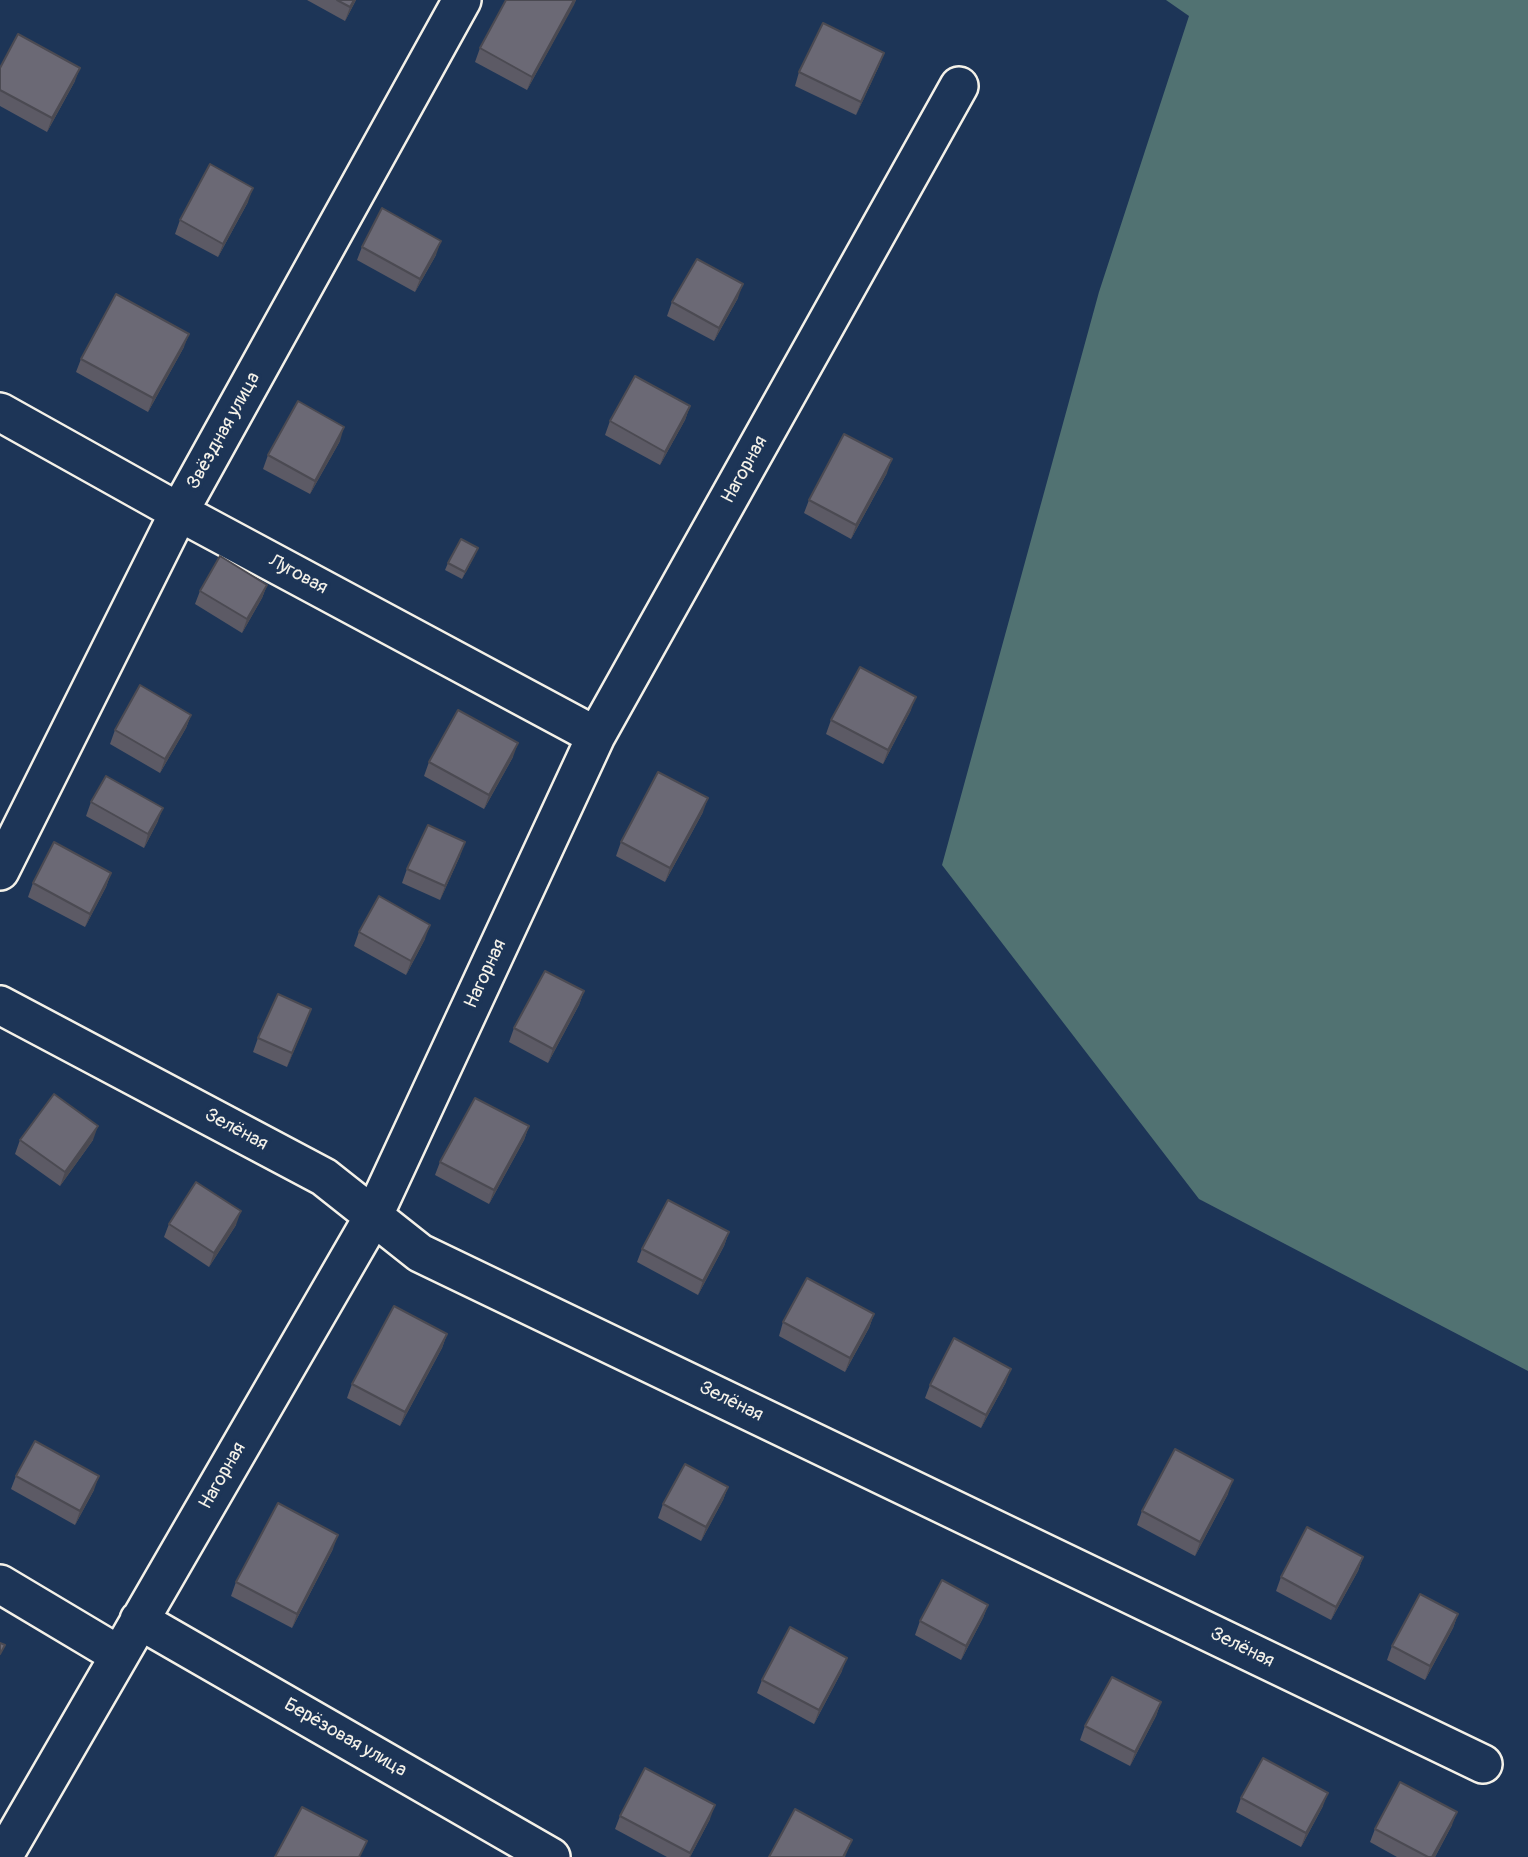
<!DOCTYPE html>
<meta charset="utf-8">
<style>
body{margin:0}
canvas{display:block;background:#1d3557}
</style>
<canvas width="1528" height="1857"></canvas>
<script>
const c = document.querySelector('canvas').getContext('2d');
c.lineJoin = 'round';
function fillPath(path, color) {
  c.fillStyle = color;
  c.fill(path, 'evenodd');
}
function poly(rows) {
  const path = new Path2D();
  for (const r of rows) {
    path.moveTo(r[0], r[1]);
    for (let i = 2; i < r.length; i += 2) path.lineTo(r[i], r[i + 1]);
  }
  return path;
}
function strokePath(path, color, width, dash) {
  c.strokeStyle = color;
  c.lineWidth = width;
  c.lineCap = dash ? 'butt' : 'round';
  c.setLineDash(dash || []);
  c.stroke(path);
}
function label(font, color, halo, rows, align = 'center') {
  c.font = font + ' Pangolin,sans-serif';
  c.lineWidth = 7;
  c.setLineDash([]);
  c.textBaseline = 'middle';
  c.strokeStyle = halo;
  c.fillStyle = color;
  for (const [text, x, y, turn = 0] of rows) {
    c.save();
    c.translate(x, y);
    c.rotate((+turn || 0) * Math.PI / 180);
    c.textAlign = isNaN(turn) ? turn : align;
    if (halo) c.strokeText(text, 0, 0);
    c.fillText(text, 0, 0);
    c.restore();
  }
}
const green = poly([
 [1166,0,1528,0,1528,1371,1199,1199,942,865,1099,292,1189,16]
]);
const minor = poly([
 [0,412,179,512,596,736],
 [0,871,179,512,462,0],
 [0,1005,324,1177,420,1253,1483,1764],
 [0,1584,119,1655],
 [139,1620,551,1857],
 [3,1857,373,1217,596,736,959,86]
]);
const wall = poly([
 [307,0,356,0,345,21],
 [506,0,576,0,527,90,475,62,480,48],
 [884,53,879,66,856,115,795,86,799,72],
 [0,68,75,81,47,132,0,106],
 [248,202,218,257,175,234,180,220],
 [362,247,436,255,415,292,357,260],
 [738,298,714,341,667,316,672,302],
 [184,347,148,412,76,372,81,359],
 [690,406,685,420,660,465,605,435,610,421],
 [340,441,310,494,263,469,268,455],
 [887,473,851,539,804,513,809,500],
 [475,555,462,579,445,570,448,563],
 [267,585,262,598,242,633,195,604,200,591],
 [911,710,883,764,826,734,831,720],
 [191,715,186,728,160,773,110,744,115,730],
 [513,757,484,809,424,776,429,762],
 [91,802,158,821,144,848,86,816],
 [703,812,665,882,616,856,621,842],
 [460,856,440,900,402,883,407,869],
 [111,873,106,887,85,927,28,897,33,883],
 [359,932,425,939,406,975,354,946],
 [584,991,579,1005,548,1063,509,1042,514,1028],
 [311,1009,287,1067,253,1052,258,1038],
 [529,1126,524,1140,489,1204,435,1175,440,1162],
 [20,1140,93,1140,60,1186,15,1154],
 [169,1224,236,1225,209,1267,164,1237],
 [729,1232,724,1246,698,1295,637,1262,642,1249],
 [874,1314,869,1328,845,1372,779,1336,783,1322],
 [447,1334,442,1348,400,1426,347,1398,352,1384],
 [1006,1382,981,1428,925,1398,930,1385],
 [16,1476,94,1490,75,1525,11,1489],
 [728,1487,723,1500,701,1541,658,1518,663,1504],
 [1228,1494,1195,1556,1137,1525,1142,1511],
 [333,1549,292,1628,231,1596,236,1582],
 [1363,1557,1358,1571,1331,1620,1276,1591,1281,1577],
 [988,1605,983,1618,961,1660,915,1635,920,1621],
 [1458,1614,1453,1628,1425,1680,1387,1660,1392,1646],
 [842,1671,814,1724,757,1693,762,1680],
 [1161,1702,1156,1716,1130,1766,1080,1740,1085,1726],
 [1241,1798,1323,1806,1301,1847,1236,1812],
 [620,1816,710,1819,690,1857,667,1857,615,1829],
 [1452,1825,1435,1857,1397,1857,1370,1842,1375,1829]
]);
const shadedWall = poly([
 [354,0,356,0,345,21,350,7],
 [574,0,576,0,574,5,527,90,532,77],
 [884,53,879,66,856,115,861,102],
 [80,68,75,81,47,132,52,118],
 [253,188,248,202,218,257,223,244],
 [441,241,436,255,415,292,420,279],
 [743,284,738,298,714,341,719,328],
 [189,334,184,347,148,412,153,398],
 [690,406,685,420,660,465,665,452],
 [344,427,340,441,310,494,315,481],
 [892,459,887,473,851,539,856,525],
 [478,548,475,555,462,579,465,572],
 [267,585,262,598,242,633,247,619],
 [916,697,911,710,883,764,888,750],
 [191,715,186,728,160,773,165,759],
 [518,743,513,757,484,809,489,795],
 [708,798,703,812,665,882,670,868],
 [163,808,158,821,144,848,148,834],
 [465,842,460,856,440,900,445,886],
 [111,873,106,887,85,927,90,914],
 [430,925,425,939,406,975,411,961],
 [584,991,579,1005,548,1063,553,1049],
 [311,1009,306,1023,287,1067,292,1053],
 [98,1126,93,1140,60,1186,65,1172],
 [529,1126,524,1140,489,1204,494,1190],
 [241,1211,236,1225,209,1267,214,1253],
 [729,1232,724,1246,698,1295,703,1281],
 [874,1314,869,1328,845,1372,850,1358],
 [447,1334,442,1348,400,1426,405,1412],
 [1011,1369,1006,1382,981,1428,986,1415],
 [99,1476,94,1490,75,1525,80,1511],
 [1233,1480,1228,1494,1195,1556,1200,1542],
 [728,1487,723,1500,701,1541,706,1527],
 [338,1535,333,1549,292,1628,297,1614],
 [1363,1557,1358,1571,1331,1620,1336,1607],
 [988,1605,983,1618,961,1660,966,1646],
 [1458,1614,1453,1628,1425,1680,1430,1666],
 [847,1658,842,1671,814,1724,819,1710],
 [1161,1702,1156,1716,1130,1766,1135,1752],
 [1328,1793,1323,1806,1301,1847,1306,1833],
 [715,1805,710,1819,690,1857,689,1857],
 [1457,1812,1452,1825,1435,1857,1432,1857],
 [852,1840,845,1857,843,1857]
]);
const building = poly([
 [337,0,354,0,350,7,337,0],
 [506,0,574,0,532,77,480,48,506,0],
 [823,23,884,53,861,102,799,72,823,23],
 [18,34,80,68,52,118,0,90,0,68,18,34],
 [210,164,253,188,223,244,180,220,210,164],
 [382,208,441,241,420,279,362,247,382,208],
 [697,259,743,284,719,328,672,302,697,259],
 [116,294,189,334,153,398,81,359,116,294],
 [635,376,690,406,665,452,610,421,635,376],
 [298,401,344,427,315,481,268,455,298,401],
 [844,434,892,459,856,525,809,500,844,434],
 [461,539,478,548,465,572,448,563,461,539],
 [220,556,267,585,247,619,200,591,220,556],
 [860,667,916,697,888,750,831,720,860,667],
 [140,685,191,715,165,759,115,730,140,685],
 [458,710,518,743,489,795,429,762,458,710],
 [658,772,708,798,670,868,621,842,658,772],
 [106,776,163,808,148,834,91,802,106,776],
 [428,825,465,842,445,886,407,869,428,825],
 [54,842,111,873,90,914,33,883,54,842],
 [379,896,430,925,411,961,359,932,379,896],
 [545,971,584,991,553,1049,514,1028,545,971],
 [278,994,311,1009,292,1053,258,1038,278,994],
 [54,1094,98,1126,65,1172,20,1140,54,1094],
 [475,1098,529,1126,494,1190,440,1162,475,1098],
 [196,1182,241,1211,214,1253,169,1224,196,1182],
 [668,1200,729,1232,703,1281,642,1249,668,1200],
 [807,1278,874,1314,850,1358,783,1322,807,1278],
 [394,1306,447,1334,405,1412,352,1384,394,1306],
 [954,1338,1011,1369,986,1415,930,1385,954,1338],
 [35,1441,99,1476,80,1511,16,1476,35,1441],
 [1175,1449,1233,1480,1200,1542,1142,1511,1175,1449],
 [685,1464,728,1487,706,1527,663,1504,685,1464],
 [278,1503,338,1535,297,1614,236,1582,278,1503],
 [1307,1527,1363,1557,1336,1607,1281,1577,1307,1527],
 [942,1580,988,1605,966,1646,920,1621,942,1580],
 [1420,1594,1458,1614,1430,1666,1392,1646,1420,1594],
 [790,1627,847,1658,819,1710,762,1680,790,1627],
 [0,1643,5,1645,0,1654,0,1643],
 [1112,1677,1161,1702,1135,1752,1085,1726,1112,1677],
 [1263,1758,1328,1793,1306,1833,1241,1798,1263,1758],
 [645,1768,715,1805,690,1853,620,1816,645,1768],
 [1400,1782,1457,1812,1432,1857,1428,1857,1375,1829,1400,1782],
 [302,1807,367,1841,359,1857,275,1857,302,1807],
 [795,1809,852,1840,843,1857,769,1857,795,1809]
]);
const streetNames = [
 ["Звёздная улица",224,431,-61],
 ["Нагорная",745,470,-61],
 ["Луговая",298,575,28],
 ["Нагорная",486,974,-65],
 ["Зелёная",236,1130,28],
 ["Зелёная",731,1402,26],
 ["Нагорная",223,1476,-60],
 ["Зелёная",1242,1648,26],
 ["Берёзовая улица",345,1738,30]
];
fillPath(green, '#517272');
strokePath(minor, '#f4f1e8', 42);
strokePath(minor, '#1d3557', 37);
fillPath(wall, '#5c5a65');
fillPath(shadedWall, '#4b4a52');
fillPath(building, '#6b6975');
strokePath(building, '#4b4a52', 2);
label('19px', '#f4f1e8', '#1d3557', streetNames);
</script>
